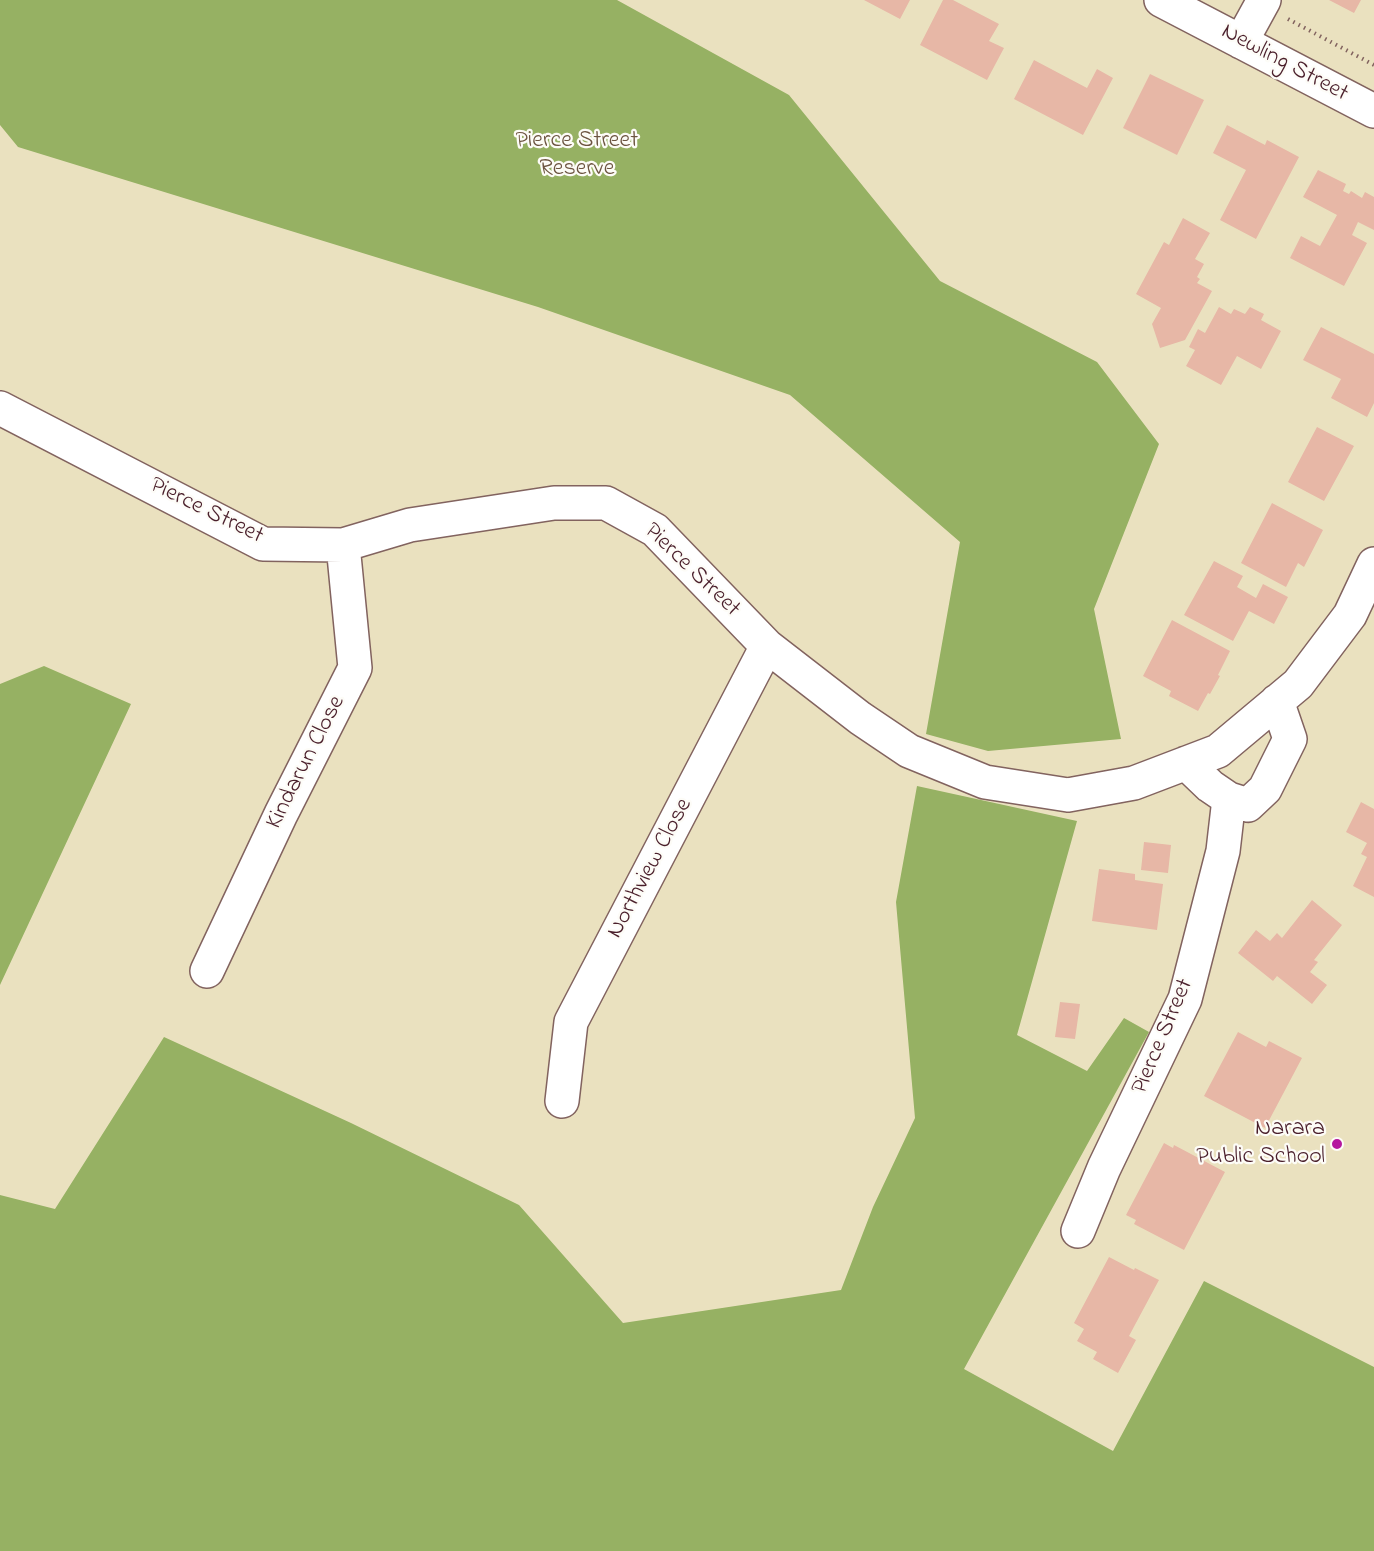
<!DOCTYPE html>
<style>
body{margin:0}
canvas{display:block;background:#eae1bf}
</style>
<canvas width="1374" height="1551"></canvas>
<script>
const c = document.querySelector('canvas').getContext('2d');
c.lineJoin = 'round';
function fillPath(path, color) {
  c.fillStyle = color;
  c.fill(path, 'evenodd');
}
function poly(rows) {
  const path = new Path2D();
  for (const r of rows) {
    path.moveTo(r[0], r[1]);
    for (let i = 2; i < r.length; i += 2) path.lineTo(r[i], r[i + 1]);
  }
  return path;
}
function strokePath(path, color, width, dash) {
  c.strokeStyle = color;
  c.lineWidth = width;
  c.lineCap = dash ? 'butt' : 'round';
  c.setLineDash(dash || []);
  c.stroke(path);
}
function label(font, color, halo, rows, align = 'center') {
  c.font = font + ' "Indie Flower",sans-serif';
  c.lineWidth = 4.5;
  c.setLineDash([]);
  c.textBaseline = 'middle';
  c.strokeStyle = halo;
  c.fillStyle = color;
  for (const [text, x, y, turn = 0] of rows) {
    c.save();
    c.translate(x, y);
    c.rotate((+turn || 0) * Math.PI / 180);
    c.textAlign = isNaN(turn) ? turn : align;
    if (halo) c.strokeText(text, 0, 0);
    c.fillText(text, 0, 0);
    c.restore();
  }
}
const forest = poly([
 [0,0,617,0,789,95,940,281,1097,362,1159,444,1094,609,1121,739,988,751,926,734,960,542,790,395,538,307,18,147,0,125],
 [44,666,131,704,0,985,0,684],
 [917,786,1077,821,1017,1035,1087,1071,1124,1018,1149,1032,964,1369,1113,1451,1204,1281,1374,1367,1374,1551,0,1551,0,1195,55,1209,164,1037,351,1123,519,1205,623,1323,841,1290,873,1207,915,1118,896,902]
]);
const building = poly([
 [864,0,910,0,900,19],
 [943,0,953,0,999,24,989,41,1004,48,987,80,920,45],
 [1329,0,1361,0,1354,13],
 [1034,60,1087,88,1097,69,1113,78,1083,135,1014,99],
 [1150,74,1204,100,1177,155,1123,128],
 [1227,125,1265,145,1267,140,1299,157,1256,239,1220,220,1246,170,1213,153],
 [1318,170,1346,184,1343,191,1349,194,1351,191,1362,198,1365,192,1374,197,1374,230,1358,222,1352,235,1367,243,1344,286,1290,258,1301,236,1320,246,1337,215,1303,197],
 [1183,218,1210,233,1195,259,1204,264,1197,277,1200,279,1197,283,1212,291,1185,340,1160,348,1152,324,1161,308,1136,294,1164,242,1169,245],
 [1219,307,1231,314,1234,309,1245,314,1250,307,1264,314,1261,320,1281,331,1261,369,1237,356,1221,385,1186,366,1195,350,1189,347,1198,329,1205,333],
 [1321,327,1374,354,1374,403,1367,417,1331,398,1341,379,1303,360],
 [1317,427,1354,446,1324,501,1288,482],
 [1272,503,1323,530,1304,567,1298,563,1286,587,1241,563],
 [1214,561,1243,576,1237,587,1256,598,1263,584,1288,597,1274,624,1249,611,1233,641,1184,615],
 [1172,620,1230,651,1218,675,1220,676,1210,694,1208,693,1198,711,1169,696,1171,691,1143,676],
 [1361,802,1374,809,1374,897,1353,886,1367,857,1361,854,1367,843,1346,832],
 [1144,842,1171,845,1168,873,1141,870],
 [1099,869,1135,874,1135,880,1163,884,1157,930,1092,921],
 [1312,900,1342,925,1314,960,1318,962,1310,972,1327,985,1312,1004,1277,976,1273,981,1238,953,1256,930,1270,941,1277,933,1282,938],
 [1060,1002,1080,1004,1075,1039,1055,1037],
 [1238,1032,1266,1047,1269,1041,1302,1058,1265,1128,1204,1096],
 [1164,1143,1173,1148,1174,1145,1225,1172,1184,1250,1134,1224,1136,1220,1126,1215],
 [1109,1257,1134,1270,1135,1268,1159,1280,1129,1336,1136,1340,1118,1373,1093,1359,1097,1352,1077,1341,1084,1329,1074,1323]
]);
const path = poly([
 [1288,19,1374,65]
]);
const minor = poly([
 [1161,0,1374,111],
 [1241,42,1264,0],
 [0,408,263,544,343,545,410,525,554,503,606,503,655,530,767,646,860,718,909,751,985,782,1068,795,1134,783,1218,751,1298,684,1350,615,1374,564],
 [1186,763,1210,786,1229,799,1248,805,1265,789,1290,739,1277,701],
 [207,971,281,814,355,668,343,545],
 [562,1101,571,1022,767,646],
 [1078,1231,1104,1168,1185,999,1223,851,1229,799]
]);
const markers = [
 [1337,1144,6,"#b5179e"]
];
const streetNames = [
 ["Newling Street",1284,64,28],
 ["Pierce Street",206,512,26],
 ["Pierce Street",691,571,44],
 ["Kindarun Close",307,763,-63],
 ["Northview Close",651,869,-62],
 ["Pierce Street",1164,1037,-67]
];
const parkNames = [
 ["Pierce Street",577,142],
 ["Reserve",577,170]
];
const poiNames = [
 ["Narara",1325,1130],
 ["Public School",1325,1158]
];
fillPath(forest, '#96b163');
fillPath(building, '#e7b7a6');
strokePath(minor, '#82635f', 36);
strokePath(path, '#82635f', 4, [1.5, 4.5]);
strokePath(minor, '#fff', 33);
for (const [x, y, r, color] of markers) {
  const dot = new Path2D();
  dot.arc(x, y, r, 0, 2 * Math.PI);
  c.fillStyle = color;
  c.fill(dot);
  strokePath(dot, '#fdfcf7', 2);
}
label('24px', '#4a1f2b', '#fdfcf7', streetNames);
label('24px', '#6c5440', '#fdfcf7', parkNames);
label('24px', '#4a1f2b', '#fdfcf7', poiNames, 'right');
</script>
